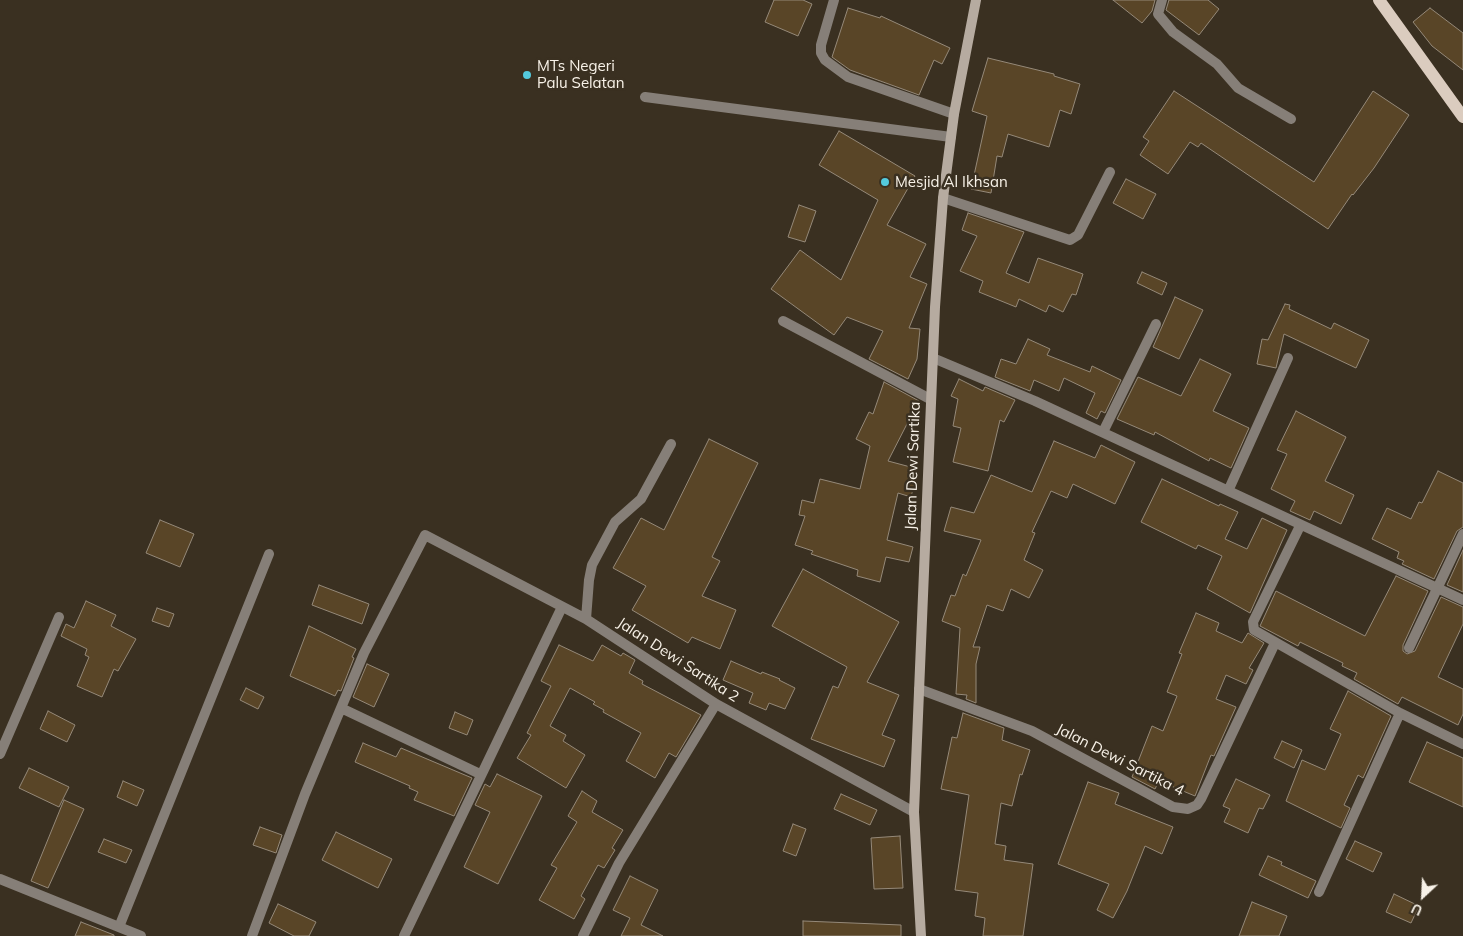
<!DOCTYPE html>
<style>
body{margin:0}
#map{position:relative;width:1463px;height:936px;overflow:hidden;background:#3a3021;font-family:Mulish,sans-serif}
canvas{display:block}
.north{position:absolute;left:1398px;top:871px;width:50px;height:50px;-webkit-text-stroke:4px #3a3021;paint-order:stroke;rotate:205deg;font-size:14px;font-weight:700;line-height:20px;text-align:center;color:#f8f2e8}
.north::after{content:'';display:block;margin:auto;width:18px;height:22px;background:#f8f2e8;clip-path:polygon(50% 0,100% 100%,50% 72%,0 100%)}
</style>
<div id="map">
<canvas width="1463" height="936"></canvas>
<div class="north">U</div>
</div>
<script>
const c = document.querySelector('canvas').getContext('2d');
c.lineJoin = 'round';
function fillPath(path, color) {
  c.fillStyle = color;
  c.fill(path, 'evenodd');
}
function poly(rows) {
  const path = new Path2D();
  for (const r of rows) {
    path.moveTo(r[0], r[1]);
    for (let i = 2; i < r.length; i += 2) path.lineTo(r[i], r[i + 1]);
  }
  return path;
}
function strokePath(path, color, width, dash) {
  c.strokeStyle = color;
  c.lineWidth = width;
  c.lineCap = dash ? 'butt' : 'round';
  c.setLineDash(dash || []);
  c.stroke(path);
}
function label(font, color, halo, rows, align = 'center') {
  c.font = font + ' Mulish,sans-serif';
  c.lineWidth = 5;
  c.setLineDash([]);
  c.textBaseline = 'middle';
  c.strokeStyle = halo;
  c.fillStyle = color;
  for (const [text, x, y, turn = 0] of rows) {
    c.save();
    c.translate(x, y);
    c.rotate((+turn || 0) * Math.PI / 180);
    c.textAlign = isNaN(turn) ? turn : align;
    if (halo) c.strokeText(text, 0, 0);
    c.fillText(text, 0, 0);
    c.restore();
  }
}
const building = poly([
 [774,0,803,0,812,4,798,36,765,22,774,0],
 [1113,0,1155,0,1152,11,1142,23,1113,0],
 [1169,0,1208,0,1219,9,1199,35,1166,10,1169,0],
 [848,8,880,18,881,16,950,48,942,64,934,60,919,95,850,70,832,57,848,8],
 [1430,8,1463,33,1463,70,1432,46,1413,22,1430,8],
 [988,58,1054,74,1054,76,1080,84,1071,114,1060,110,1049,147,1008,134,1002,157,997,156,991,193,971,189,987,116,972,111,988,58],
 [1174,91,1314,182,1373,91,1409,115,1374,168,1353,195,1352,194,1328,229,1201,143,1198,147,1190,142,1168,174,1140,155,1149,141,1143,137,1174,91],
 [839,131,915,176,887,225,926,244,910,277,927,284,909,328,920,329,917,359,908,379,869,359,883,331,847,317,834,335,771,289,800,250,841,280,878,200,819,165,839,131],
 [1126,179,1156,194,1143,219,1113,203,1126,179],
 [799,205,816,211,805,242,788,237,799,205],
 [968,213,1024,232,1006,273,1029,283,1038,258,1083,274,1076,295,1072,294,1063,312,1049,305,1046,312,1019,299,1016,307,979,292,983,281,960,271,977,236,962,230,968,213],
 [1142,272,1167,283,1162,295,1137,283,1142,272],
 [1175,297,1203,310,1179,359,1153,347,1175,297],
 [1285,304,1290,305,1289,309,1331,329,1334,323,1369,340,1356,368,1284,334,1276,368,1257,364,1262,339,1268,340,1285,304],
 [1028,339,1050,349,1047,355,1090,372,1092,366,1121,380,1105,413,1101,411,1097,419,1086,413,1095,393,1064,378,1059,391,1034,380,1030,391,995,377,1001,359,1016,364,1028,339],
 [1200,359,1231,374,1213,411,1249,428,1231,468,1210,458,1209,461,1155,432,1154,435,1117,419,1138,377,1181,396,1200,359],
 [959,379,983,391,985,387,1015,400,1004,422,1000,420,988,471,953,462,961,428,953,426,958,399,951,396,959,379],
 [884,382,919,401,912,423,908,422,888,461,918,469,911,497,898,493,887,540,913,547,909,562,886,557,880,582,857,576,858,570,811,554,813,551,795,545,805,516,799,515,802,500,814,503,820,479,860,489,870,446,856,439,869,412,873,414,884,382],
 [1296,411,1346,437,1325,481,1354,495,1341,524,1314,511,1310,520,1290,511,1295,501,1271,489,1287,454,1277,450,1296,411],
 [709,439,758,463,712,557,720,561,702,596,736,610,720,649,692,637,688,643,632,610,646,586,613,568,641,518,664,530,709,439],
 [1054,441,1095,458,1101,445,1135,462,1115,504,1073,484,1067,498,1051,491,1032,532,1035,533,1024,560,1043,570,1029,598,1011,589,1003,611,987,605,973,647,980,647,976,664,976,703,966,699,967,695,956,694,960,628,942,621,951,595,955,596,963,574,966,576,981,540,944,531,951,507,974,513,991,475,1032,492,1054,441],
 [1438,471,1463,483,1463,527,1457,531,1434,579,1402,564,1404,561,1397,558,1399,552,1372,539,1387,508,1411,519,1419,502,1422,503,1438,471],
 [1162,479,1219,506,1220,504,1238,512,1225,539,1247,549,1262,518,1287,530,1250,613,1207,589,1222,556,1198,545,1196,549,1141,522,1162,479],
 [160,520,194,534,180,567,146,553,160,520],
 [1463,550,1463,592,1447,585,1463,550],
 [803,569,899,622,867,682,899,695,882,735,895,740,884,767,811,739,833,686,838,688,847,667,772,626,803,569],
 [1396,576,1428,591,1403,645,1403,651,1407,654,1415,651,1441,597,1463,607,1463,624,1438,677,1463,689,1463,714,1458,725,1402,697,1398,704,1354,679,1357,673,1342,666,1343,663,1300,642,1298,646,1260,626,1276,591,1365,636,1396,576],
 [319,585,369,604,362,624,312,605,319,585],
 [86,601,116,615,111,626,136,639,118,671,114,669,102,697,77,686,89,657,85,655,87,649,61,636,66,624,74,628,86,601],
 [157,608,174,614,169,627,152,621,157,608],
 [1196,613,1219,623,1216,631,1242,643,1248,633,1264,643,1249,668,1253,670,1246,684,1226,675,1216,699,1236,707,1214,756,1211,755,1195,796,1159,781,1155,789,1132,777,1152,726,1163,731,1177,696,1167,692,1182,654,1179,653,1196,613],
 [309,626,356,649,352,657,354,658,341,691,338,690,335,696,290,676,309,626],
 [559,645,593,661,602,645,621,656,623,653,635,660,629,673,643,681,642,684,701,715,676,757,669,753,655,778,626,761,641,733,603,712,604,710,593,704,595,702,570,688,550,726,566,735,563,741,585,755,566,788,517,758,531,735,527,733,551,686,541,681,559,645],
 [731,661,761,674,762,672,780,679,779,680,795,688,785,709,769,703,766,710,749,703,753,693,723,680,731,661],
 [367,664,389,674,374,707,353,697,367,664],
 [246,688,264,697,258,709,240,700,246,688],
 [1348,691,1391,716,1363,778,1358,775,1344,805,1350,808,1341,828,1286,801,1302,760,1325,770,1341,734,1330,729,1348,691],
 [48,711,75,725,67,742,40,729,48,711],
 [455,712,473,720,467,735,449,728,455,712],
 [963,713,1004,728,1002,740,1030,750,1022,775,1020,774,1012,806,1001,803,995,844,1006,846,1004,860,1033,864,1023,936,983,936,985,918,975,916,978,893,955,890,969,795,941,789,952,737,957,738,963,713],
 [1282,741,1302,750,1294,768,1274,758,1282,741],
 [1427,742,1463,758,1463,807,1409,782,1427,742],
 [363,743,396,757,401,748,472,778,454,816,414,800,418,792,409,788,410,786,355,762,363,743],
 [29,768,69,787,59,807,19,788,29,768],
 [497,774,542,796,498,884,464,867,490,812,475,805,485,784,490,787,497,774],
 [1236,779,1270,795,1263,809,1259,808,1248,833,1224,822,1230,809,1223,806,1236,779],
 [123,781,144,790,137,806,117,797,123,781],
 [1088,782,1119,793,1115,804,1173,827,1162,854,1145,846,1127,891,1113,918,1097,910,1109,884,1058,864,1088,782],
 [582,791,597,801,592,812,623,830,612,848,615,850,604,868,598,865,581,896,585,899,574,919,539,900,557,868,551,865,577,822,568,816,582,791],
 [841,794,877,810,870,825,834,809,841,794],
 [64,800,84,809,48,888,31,881,64,800],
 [793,824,806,829,796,856,783,851,793,824],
 [260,827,282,835,276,853,253,845,260,827],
 [336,832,392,859,378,888,322,860,336,832],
 [900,836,903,888,874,889,871,838,900,836],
 [104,839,132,850,126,863,98,852,104,839],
 [1355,841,1382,853,1373,872,1346,859,1355,841],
 [1268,856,1282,862,1281,865,1316,881,1308,898,1259,875,1268,856],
 [630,876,658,890,641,925,663,936,621,936,630,918,613,910,630,876],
 [1394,894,1419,906,1411,923,1386,912,1394,894],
 [1252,902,1287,916,1279,936,1239,936,1252,902],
 [278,904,316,922,309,936,294,936,269,923,278,904],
 [803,921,901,925,901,936,803,936,803,921],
 [81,922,114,935,114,936,75,936,81,922]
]);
const street = poly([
 [834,0,821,45,821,53,825,60,848,77,954,114],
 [1162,0,1158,14,1173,32,1217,64,1238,88,1291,119],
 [645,97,951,137],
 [943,198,1070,240,1078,235,1110,172],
 [783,321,930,399],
 [933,358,1035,401,1463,600],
 [1103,432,1156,324],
 [1229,489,1288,358],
 [1300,526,1253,622,1254,630,1400,713,1463,744],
 [586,619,589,580,592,565,615,522,641,499,671,444],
 [1409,648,1463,534],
 [919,689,1032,731,1173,807,1188,809,1197,805,1201,799,1275,643],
 [341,708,480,774],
 [0,754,59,617],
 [0,879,141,936],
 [1319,892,1400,713],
 [119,927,269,554],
 [252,936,305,794,364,653,425,535,586,619,716,704,914,812],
 [404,936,562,607],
 [583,936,619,863,716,704]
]);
const secondary = poly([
 [921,936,914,812,935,307,943,198,954,114,976,0]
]);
const primary = poly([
 [1379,0,1463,117]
]);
const markers = [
 [527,75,5,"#54cadd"],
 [885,182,5,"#54cadd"]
];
const poiNames = [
 ["MTs Negeri",537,66],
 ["Palu Selatan",537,83],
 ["Mesjid Al Ikhsan",895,182]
];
const streetNames = [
 ["Jalan Dewi Sartika",913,466,-88],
 ["Jalan Dewi Sartika 2",678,660,33],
 ["Jalan Dewi Sartika 4",1120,760,27]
];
fillPath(building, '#594527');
strokePath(building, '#958979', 1);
strokePath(street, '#867f78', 10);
strokePath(secondary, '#b6aba0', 10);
strokePath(primary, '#dbccbf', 12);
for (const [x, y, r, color] of markers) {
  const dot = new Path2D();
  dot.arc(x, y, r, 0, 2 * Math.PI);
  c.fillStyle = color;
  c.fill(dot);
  strokePath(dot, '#3a3021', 2);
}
label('15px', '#f8f2e8', '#3a3021', poiNames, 'left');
label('15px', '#f8f2e8', '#3a3021', streetNames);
</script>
